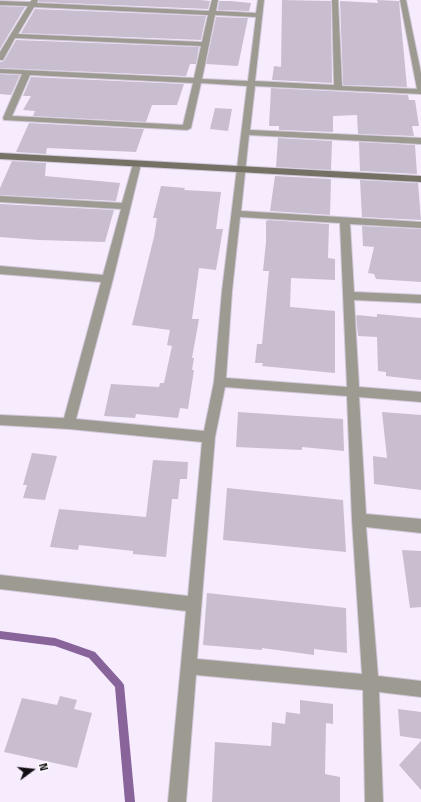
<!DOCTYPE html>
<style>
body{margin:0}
#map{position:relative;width:421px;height:802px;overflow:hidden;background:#f7ebfe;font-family:"Titillium Web",sans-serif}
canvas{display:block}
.north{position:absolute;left:12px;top:750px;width:40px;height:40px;-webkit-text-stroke:3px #fefefe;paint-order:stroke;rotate:75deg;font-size:11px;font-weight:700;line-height:16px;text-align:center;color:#120e14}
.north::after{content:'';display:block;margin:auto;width:14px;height:18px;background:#120e14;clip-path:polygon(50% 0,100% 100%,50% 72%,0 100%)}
</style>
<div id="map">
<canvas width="421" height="802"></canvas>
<div class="north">N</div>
</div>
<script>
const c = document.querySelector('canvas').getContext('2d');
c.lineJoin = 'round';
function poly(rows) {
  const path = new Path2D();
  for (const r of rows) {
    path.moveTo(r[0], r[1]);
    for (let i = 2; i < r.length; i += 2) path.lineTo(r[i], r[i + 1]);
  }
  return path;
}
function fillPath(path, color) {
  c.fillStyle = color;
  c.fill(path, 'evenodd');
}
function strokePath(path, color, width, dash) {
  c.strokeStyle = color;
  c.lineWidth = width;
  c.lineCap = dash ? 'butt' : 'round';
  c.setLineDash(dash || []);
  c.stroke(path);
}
const stream = poly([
 [0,631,55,638,95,652,122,682,124,685,135,802,125,802,115,687,89,658,55,646,0,639,0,631]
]);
const building = poly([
 [39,0,200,0,210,1,208,9,39,2],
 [282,0,331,1,332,83,272,80,274,66,281,67],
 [377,0,399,1,407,87,343,85,340,1,378,3],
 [219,1,230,1,251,3,249,11,218,10],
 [0,6,25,7,0,49],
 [35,9,206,16,201,40,21,33],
 [216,17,248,18,238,66,206,64],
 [16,40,199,47,196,64,190,64,186,76,0,68,0,62,4,61],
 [0,74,20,75,11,95,0,94],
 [31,77,184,84,177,105,152,105,146,122,33,116,35,111,23,110,31,96,23,96],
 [271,88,408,95,409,100,415,100,419,126,412,126,414,136,358,134,357,115,333,116,333,132,279,130,279,126,269,126],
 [215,108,232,109,228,131,210,129],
 [29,123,144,129,136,152,47,148,46,154,16,152],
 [278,138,332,141,331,170,276,167],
 [359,142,415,145,417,174,360,171],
 [12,161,46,163,45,176,120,183,116,201,0,195,0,188],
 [275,176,331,179,330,215,270,211],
 [360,180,418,183,421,220,362,217],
 [161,186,185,188,184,190,221,192,216,229,223,229,216,270,199,268,192,319,199,319,192,358,194,358,192,370,194,370,188,409,180,408,178,418,136,414,135,418,104,416,111,384,159,387,160,383,164,383,172,346,167,345,170,330,132,325,154,237,157,218,153,218],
 [0,204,114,210,105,242,39,240,0,237],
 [269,220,329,224,328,258,335,259,335,280,291,278,290,307,335,311,335,373,262,366,263,363,255,363,257,344,262,344,269,271,263,271,266,242,266,221],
 [362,226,421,229,421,282,376,279,374,274,368,273,374,247,363,246],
 [377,314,421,318,421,380,386,376,386,372,378,371,377,337,358,336,356,317,357,315,377,317],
 [238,412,343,419,344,451,302,447,302,450,236,447],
 [382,412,421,415,421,490,374,484,373,456,387,458],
 [32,453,57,456,45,500,23,498,27,485,23,485],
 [153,460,188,462,187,479,180,479,178,499,172,499,166,557,133,554,133,551,79,545,78,550,50,547,59,509,146,517],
 [227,488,343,500,346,552,223,540],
 [402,550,421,551,421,607,410,608],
 [207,593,346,608,347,653,314,649,314,655,262,648,262,650,203,645],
 [60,696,77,700,74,709,92,713,77,768,4,752,22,698,57,705],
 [300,700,333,704,333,724,326,723,325,774,340,777,340,802,212,802,215,742,271,746,272,722,285,724,286,712,300,714],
 [398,709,421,712,421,739,400,736],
 [421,741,421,790,399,765]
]);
const street = poly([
 [32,0,38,0,37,3,209,11,212,0,218,0,216,11,256,13,258,0,264,0,255,81,334,85,332,0,338,0,342,86,417,89,400,0,406,0,421,73,421,94,255,86,250,130,421,138,421,144,249,135,241,211,421,222,421,228,350,224,354,292,421,295,421,303,354,300,359,387,421,392,421,402,359,397,366,514,421,519,421,533,366,527,378,676,421,681,421,697,379,692,383,802,365,802,363,690,196,675,186,802,168,802,186,611,0,589,0,575,188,596,202,442,69,429,0,425,0,415,64,418,101,282,0,274,0,266,103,275,121,209,0,202,0,196,122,203,133,164,134,162,140,162,141,164,113,279,76,419,204,431,214,382,222,291,247,86,201,83,191,128,187,130,4,120,3,118,22,74,0,73,0,69,194,78,201,46,15,38,3,60,0,60,0,52,28,6,0,5,0,1,30,2,32,0],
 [34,7,208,15,202,42,18,34,34,7],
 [215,15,256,17,248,81,202,79,215,15],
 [30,75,193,83,183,125,12,116,30,75],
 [240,217,340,223,347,387,226,378,232,291,240,217],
 [225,387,347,396,352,520,362,674,197,659,215,437,225,387]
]);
const secondary = poly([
 [0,153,421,176,421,182,0,159,0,153]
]);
fillPath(stream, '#88649b');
fillPath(building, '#c9bed0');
strokePath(street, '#d2c8d9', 2);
strokePath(secondary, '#d2c8d9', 2);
fillPath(street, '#9d9a92');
fillPath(secondary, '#757165');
</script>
